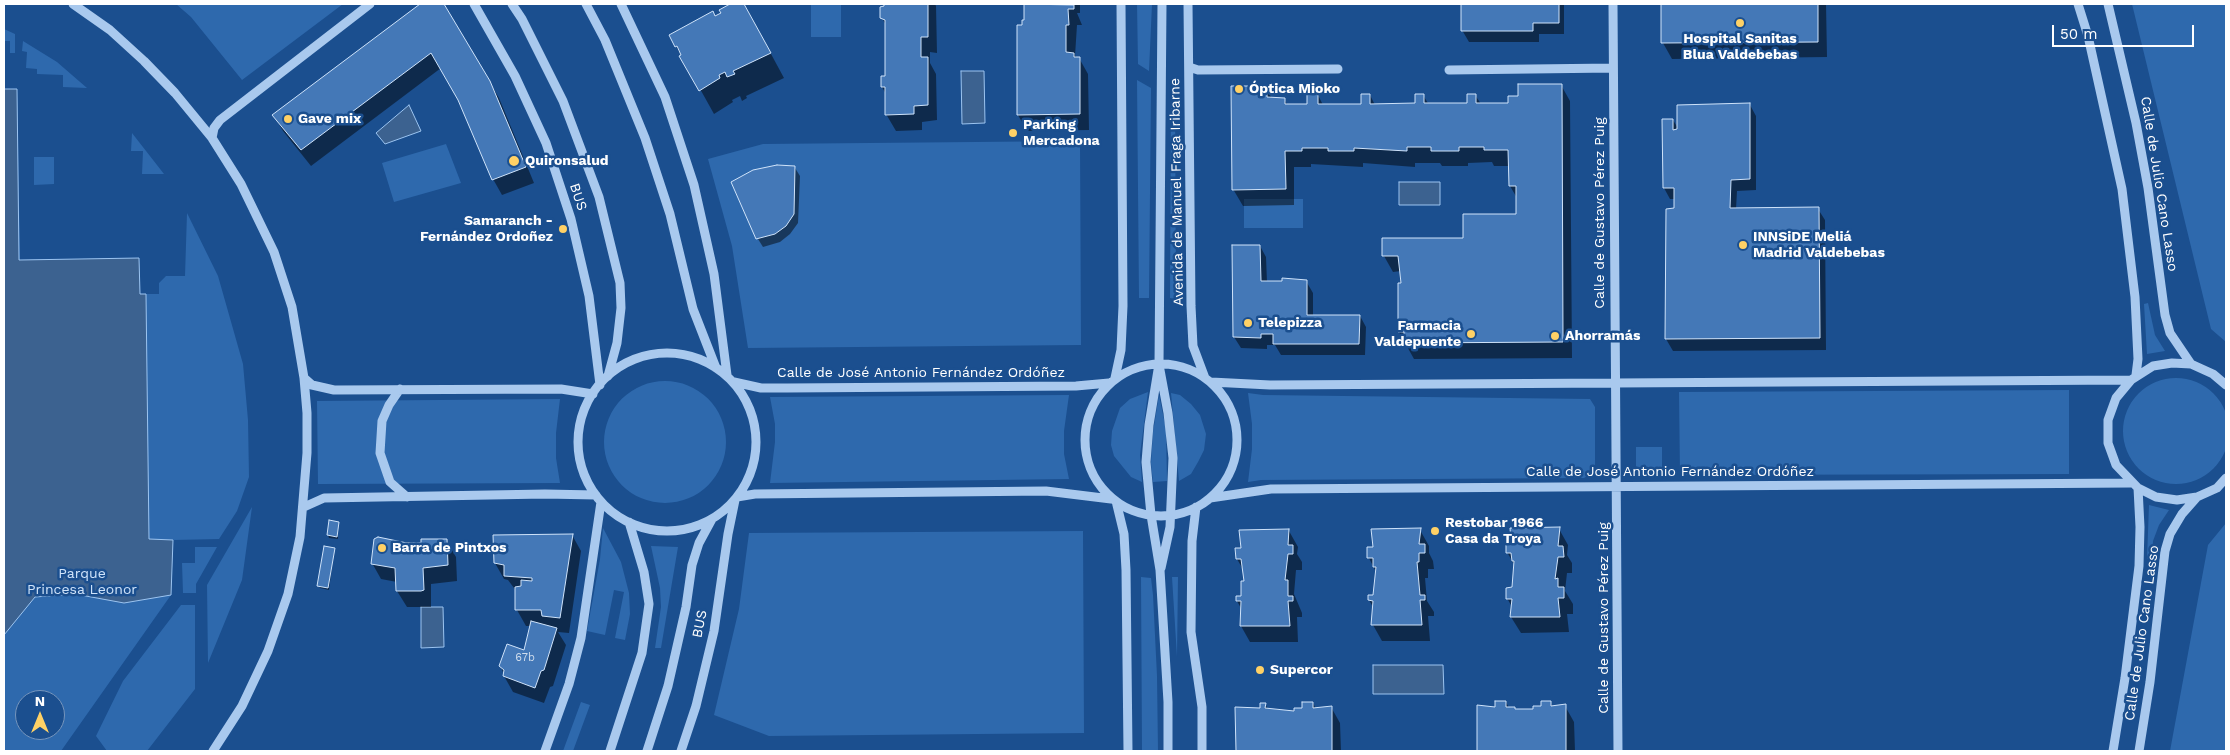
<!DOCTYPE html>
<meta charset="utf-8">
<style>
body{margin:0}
#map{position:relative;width:2230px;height:755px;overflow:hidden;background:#1b4f8f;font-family:"Work Sans",sans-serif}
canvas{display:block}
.frame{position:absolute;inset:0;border:5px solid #fff;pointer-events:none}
.north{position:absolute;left:15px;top:690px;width:50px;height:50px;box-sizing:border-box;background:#1b4f8f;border:1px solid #7695bc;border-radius:50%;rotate:0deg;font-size:14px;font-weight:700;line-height:20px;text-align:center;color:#fff}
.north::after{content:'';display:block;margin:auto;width:18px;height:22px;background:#ffd166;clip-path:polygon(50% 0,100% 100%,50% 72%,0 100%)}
.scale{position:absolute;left:2052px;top:25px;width:142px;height:22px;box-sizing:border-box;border:2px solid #fff;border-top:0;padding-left:6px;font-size:15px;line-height:18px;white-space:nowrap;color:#fff;-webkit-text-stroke:4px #1b4f8f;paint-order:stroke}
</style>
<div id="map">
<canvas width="2230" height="755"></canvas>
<div class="frame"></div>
<div class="north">N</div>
<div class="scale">50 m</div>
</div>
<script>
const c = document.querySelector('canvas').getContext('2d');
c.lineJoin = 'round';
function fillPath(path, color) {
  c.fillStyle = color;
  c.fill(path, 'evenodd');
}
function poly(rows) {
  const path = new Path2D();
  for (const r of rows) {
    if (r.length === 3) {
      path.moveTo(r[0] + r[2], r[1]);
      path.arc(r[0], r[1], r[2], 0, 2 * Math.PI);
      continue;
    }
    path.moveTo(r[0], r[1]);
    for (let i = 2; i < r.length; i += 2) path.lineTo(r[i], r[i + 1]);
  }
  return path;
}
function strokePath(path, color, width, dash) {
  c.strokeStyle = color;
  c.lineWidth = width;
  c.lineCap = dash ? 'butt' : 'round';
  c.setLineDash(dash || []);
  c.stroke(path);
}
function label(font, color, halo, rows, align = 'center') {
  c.font = font + ' "Work Sans",sans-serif';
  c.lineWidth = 5;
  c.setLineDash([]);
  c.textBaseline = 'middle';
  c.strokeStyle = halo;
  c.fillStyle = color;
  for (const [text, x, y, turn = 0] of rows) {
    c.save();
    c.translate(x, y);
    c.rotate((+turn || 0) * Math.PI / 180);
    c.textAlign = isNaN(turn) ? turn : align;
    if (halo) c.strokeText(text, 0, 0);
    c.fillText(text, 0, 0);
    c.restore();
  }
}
const green = poly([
 [176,4,343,4,242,80,191,17],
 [811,4,841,4,841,37,811,37],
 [1137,4,1152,4,1149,71,1138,64],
 [2132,4,2226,4,2226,342,2211,329],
 [4,29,15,34,15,53,10,53,10,41,4,41],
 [23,41,57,62,87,88,63,87,63,75,37,74,37,69,26,68,27,52,22,51],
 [1137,80,1151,88,1149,298,1139,298],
 [4,89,17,89,20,260,139,258,140,294,159,294,159,283,166,276,185,276,187,213,218,276,243,364,248,420,249,477,237,511,219,539,173,540,171,595,61,751,4,751],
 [25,700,55,700,55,730,25,730],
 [1171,97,1175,99,1176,299,1170,298],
 [132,133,164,174,142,174,143,151,131,151],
 [1080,141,1081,345,748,348,732,246,708,159,763,144],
 [446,144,461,183,394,202,382,163],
 [34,157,54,157,54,184,34,185],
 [1244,199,1303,199,1303,228,1244,228],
 [2148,303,2155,335,2165,351,2147,354,2144,304],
 [2176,431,53],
 [665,442,61],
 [2069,390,2069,474,1680,475,1679,392],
 [1148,392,1140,455,1142,482,1131,477,1114,456,1111,445,1112,431,1120,408,1130,399],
 [1171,393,1180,395,1191,404,1200,415,1206,434,1204,450,1198,462,1191,474,1179,481],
 [1248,393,1263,395,1590,399,1595,407,1595,468,1591,474,1584,478,1261,480,1248,482,1252,449,1252,424],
 [1069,395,1064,431,1064,454,1069,479,770,483,775,442,775,424,770,397],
 [1159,395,1166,429,1167,481,1153,482,1151,463,1153,432],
 [560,399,556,433,556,458,560,483,318,484,317,401],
 [1636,447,1662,447,1662,470,1639,470,1636,466],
 [2149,505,2169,510,2159,525,2153,541,2152,559,2147,559],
 [252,507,242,580,208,663,207,585],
 [2226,523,2226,751,2170,751,2208,545],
 [603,528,621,562,629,593,630,614,625,640,615,638,624,592,614,590,605,635,587,631,600,559],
 [1083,531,1084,733,769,736,714,715,739,609,749,533],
 [651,546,678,547,661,648,655,648,661,607,660,588],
 [195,547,217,547,196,584,196,593,183,593,182,563,195,563],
 [1141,577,1151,578,1153,595,1157,676,1158,751,1142,751],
 [1172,577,1178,577,1177,657],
 [181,605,195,605,195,689,147,751,107,751,96,736,123,681],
 [581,702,590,705,573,751,563,751]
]);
const water = poly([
 [961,71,984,71,985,123,962,124,961,71],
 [4,89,17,89,19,260,139,258,140,294,146,294,149,539,173,540,171,595,124,603,75,594,35,597,4,635,4,89],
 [409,105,421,131,385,144,376,133,409,105],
 [1399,182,1440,182,1440,205,1399,205,1399,182],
 [421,607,443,607,444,647,421,648,421,607],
 [1373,665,1443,665,1444,694,1373,694,1373,665]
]);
const shadow = poly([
 [422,4,443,4,499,98,534,183,502,195,493,179,459,99,441,68,311,166,283,131,274,115],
 [732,4,744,4,784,78,746,96,747,98,742,101,740,96,732,100,733,102,714,114,670,35,722,13,721,10],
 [885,4,935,4,936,6,937,53,930,52,930,63,936,74,937,120,922,122,922,130,896,131,886,114,886,94,882,87,886,77,886,25,882,18],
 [1025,4,1080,4,1080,13,1077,13,1082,25,1077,25,1075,56,1079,58,1088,74,1089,130,1027,131,1018,115],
 [1462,4,1564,4,1564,34,1539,34,1539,42,1469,42,1462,30],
 [1662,4,1826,4,1827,57,1672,59,1663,43],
 [1561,85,1570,101,1572,358,1414,359,1399,332,1401,271,1393,272,1384,256,1465,239,1517,215,1517,198,1510,186,1510,166,1494,166,1492,162,1468,163,1468,166,1442,166,1440,163,1415,163,1415,167,1363,163,1363,167,1311,164,1311,167,1294,167,1294,205,1243,206,1233,189,1266,87,1272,99,1284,99,1288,106,1309,105,1318,95,1323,105,1363,105,1370,95,1375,105,1416,105,1423,95,1429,105,1469,104,1475,95,1481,104,1509,104,1519,97],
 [1750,105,1756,116,1756,190,1737,191,1736,209,1818,209,1825,220,1826,350,1673,351,1666,339,1667,210,1675,210,1675,199,1670,199,1664,188,1673,120,1679,130],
 [764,168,795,168,800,176,798,223,790,234,780,242,763,247,758,239,753,171],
 [1260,246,1266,257,1267,282,1306,281,1313,293,1313,316,1360,316,1366,327,1365,355,1281,355,1275,345,1267,345,1267,349,1241,348,1234,337],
 [338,523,338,539,329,538,328,535],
 [1559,529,1568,545,1567,555,1572,563,1572,573,1567,573,1565,591,1573,604,1573,614,1567,614,1569,632,1521,633,1511,617,1512,607,1507,598,1513,588,1515,566,1507,552],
 [1420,530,1429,546,1429,553,1433,561,1434,569,1428,569,1428,578,1425,578,1427,601,1434,612,1434,616,1428,616,1430,641,1382,641,1373,625,1374,609,1369,600,1374,596,1376,572,1369,558,1369,549,1374,549],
 [1289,531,1298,547,1297,554,1302,562,1302,570,1296,570,1294,594,1302,613,1302,617,1297,617,1298,642,1250,642,1241,626,1242,610,1237,601,1242,597,1246,582,1244,571,1237,559,1237,549],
 [572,535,581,551,569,633,558,632,566,645,553,686,550,687,544,703,513,692,504,676,501,666,524,652,531,626,526,626,517,610,517,592,508,580,504,579,495,563],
 [377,539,422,544,447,541,456,557,457,581,431,584,431,607,407,607,397,591,397,582,381,579,372,563],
 [334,549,329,590,320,588,319,586],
 [1506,702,1509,708,1516,711,1534,710,1550,702,1553,707,1565,706,1574,722,1575,751,1478,751,1478,706,1496,708],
 [1313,703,1316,709,1331,707,1340,723,1341,751,1237,751,1237,708,1262,709,1265,704,1268,709,1280,709,1282,712,1304,709]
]);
const building = poly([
 [420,4,444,4,490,81,526,167,492,180,458,100,431,53,301,150,272,115,420,4],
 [730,4,744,4,771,53,733,71,735,74,727,77,725,72,719,75,720,78,699,91,679,56,681,55,677,46,675,47,669,35,713,11,715,16,721,13,719,10,730,4],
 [884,4,928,4,928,37,921,37,921,57,928,57,928,105,914,106,914,114,885,115,885,87,881,87,881,76,885,76,885,20,880,18,880,7,884,6,884,4],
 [1024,4,1074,5,1074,9,1068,9,1069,25,1066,25,1066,52,1074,53,1074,57,1080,57,1080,114,1017,115,1017,25,1022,25,1022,20,1024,20,1024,4],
 [1461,4,1559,4,1559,23,1533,23,1533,31,1461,31,1461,4],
 [1661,4,1818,4,1818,42,1661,43,1661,4],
 [1518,84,1562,84,1563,342,1404,343,1404,332,1398,332,1398,283,1401,283,1398,256,1382,256,1382,238,1463,238,1463,214,1516,214,1516,186,1509,186,1508,150,1484,150,1484,147,1459,147,1459,151,1431,151,1431,147,1407,147,1407,151,1354,148,1354,151,1328,151,1328,148,1302,148,1302,151,1285,151,1286,189,1232,190,1231,86,1267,86,1267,97,1285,98,1285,104,1307,104,1307,95,1318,94,1318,104,1361,104,1361,94,1370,94,1370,104,1415,103,1415,94,1424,94,1424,103,1467,103,1467,94,1476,94,1476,103,1508,103,1508,96,1518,96,1518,84],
 [1750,103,1750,179,1731,180,1730,208,1819,207,1820,338,1665,339,1666,209,1674,208,1674,188,1663,188,1662,119,1673,119,1673,130,1677,129,1677,105,1750,103],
 [777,165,795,166,794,214,786,226,775,234,756,239,731,182,753,170,777,165],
 [1232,245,1260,245,1261,281,1282,281,1282,278,1307,280,1307,315,1360,315,1359,344,1273,344,1273,334,1261,334,1261,338,1233,337,1232,245],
 [329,520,339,522,337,537,327,535,329,520],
 [1560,527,1558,546,1563,546,1564,557,1558,557,1555,579,1558,578,1558,587,1564,587,1564,598,1558,598,1560,617,1510,617,1512,599,1506,599,1506,588,1512,587,1514,561,1512,561,1511,553,1506,553,1506,543,1511,543,1510,528,1560,527],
 [1421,528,1419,544,1425,544,1425,553,1419,553,1419,562,1417,562,1420,595,1425,595,1425,600,1420,600,1422,625,1371,625,1373,601,1368,600,1368,595,1373,595,1376,567,1373,567,1373,558,1367,558,1367,547,1373,547,1371,529,1421,528],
 [1289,529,1288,545,1293,545,1293,554,1288,554,1285,580,1288,580,1288,596,1293,596,1293,601,1288,601,1290,626,1240,626,1241,601,1236,601,1236,596,1241,596,1241,581,1244,581,1241,559,1236,559,1235,548,1241,548,1239,530,1289,529],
 [573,534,560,618,542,616,541,610,515,610,515,587,521,586,521,580,532,581,532,578,504,576,504,565,494,563,493,535,573,534],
 [378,537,407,543,421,543,421,539,447,539,448,565,423,568,424,590,421,591,396,591,395,568,371,564,374,539,378,537],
 [324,546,335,548,328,588,317,586,324,546],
 [531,621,557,628,544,670,541,671,535,688,503,676,504,670,499,666,507,644,524,650,531,621],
 [1495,701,1506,701,1506,707,1515,707,1515,709,1533,709,1533,706,1541,706,1541,701,1551,701,1551,706,1566,704,1566,751,1477,751,1477,705,1495,707,1495,701],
 [1302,702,1313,702,1313,708,1332,706,1332,751,1236,751,1235,707,1260,708,1260,703,1266,703,1265,708,1294,711,1294,708,1302,708,1302,702]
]);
const minor = poly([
 [73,4,110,30,144,61,175,93,212,138,241,184,274,252,292,307,304,378,307,413,307,453,300,537,288,594,268,651,242,706,213,751],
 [474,4,515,76,546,143,571,219,589,296,600,385],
 [512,4,522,19,563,101,599,197,620,283,621,308,617,343,608,376],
 [586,4,605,40,645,138,670,214,693,309,716,368],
 [621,4,665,97,694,185,714,274,727,375],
 [1162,4,1159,364,1149,425,1146,462,1151,515,1160,570,1168,702,1168,751],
 [1188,4,1191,306,1193,346,1205,378],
 [1613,4,1618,751],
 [2078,4,2088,36,2122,189,2135,297,2138,359,2136,375],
 [2108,4,2136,123,2148,188,2165,315,2170,333,2191,364],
 [1189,67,1198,70,1338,69],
 [1449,70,1613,68],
 [212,138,214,128,220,120,370,4],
 [667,442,89],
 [1161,440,76],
 [1160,370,1168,413,1173,458,1170,527,1161,568],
 [304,378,312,385,334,390,561,389,593,394],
 [1115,378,1121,350,1123,306,1121,4],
 [734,382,761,388,787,388,1076,386,1109,383],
 [1211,382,1270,385,2131,380],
 [2226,385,2213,374,2191,364,2172,363,2153,366,2131,380,2116,398,2108,420,2108,443,2116,465,2138,488,2156,497,2177,500,2197,497,2217,488,2226,478],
 [400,389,389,405,382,421,380,453,390,482,407,497],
 [737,497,755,494,1046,491,1111,499],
 [1210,498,1271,489,2131,483],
 [1116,501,1124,534,1126,570,1128,751],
 [304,507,324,498,545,494,596,495],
 [1196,507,1192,541,1191,632,1202,707,1202,751],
 [545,751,569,684,581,638,601,502],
 [610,751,642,653,649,604,644,572,629,522],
 [647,751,668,686,686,607,692,565,699,543,712,519],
 [681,751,696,706,714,631,728,534,735,500],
 [2113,751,2125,678,2139,566,2140,527,2138,488],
 [2139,751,2150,682,2165,551,2170,534,2182,514,2197,497]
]);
const markers = [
 [1740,23,5,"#ffd166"],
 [1239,89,5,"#ffd166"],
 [288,119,5,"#ffd166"],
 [1013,133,5,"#ffd166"],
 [514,161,6,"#ffd166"],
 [563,229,5,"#ffd166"],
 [1743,245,5,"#ffd166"],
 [1248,323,5,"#ffd166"],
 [1471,334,5,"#ffd166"],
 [1555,336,5,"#ffd166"],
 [1435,531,5,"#ffd166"],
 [382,548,5,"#ffd166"],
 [1260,670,5,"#ffd166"]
];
const numberNames = [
 ["67b",525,658]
];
const poiNames = [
 ["Hospital Sanitas",1740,39,"center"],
 ["Blua Valdebebas",1740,55,"center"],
 ["Óptica Mioko",1249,89],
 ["Gave mix",298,119],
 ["Parking",1023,125],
 ["Mercadona",1023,141],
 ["Quironsalud",525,161],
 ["Samaranch -",553,221,"right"],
 ["Fernández Ordoñez",553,237,"right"],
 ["INNSiDE Meliá",1753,237],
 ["Madrid Valdebebas",1753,253],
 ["Telepizza",1258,323],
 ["Farmacia",1461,326,"right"],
 ["Valdepuente",1461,342,"right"],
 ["Ahorramás",1565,336],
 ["Restobar 1966",1445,523],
 ["Casa da Troya",1445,539],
 ["Barra de Pintxos",392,548],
 ["Supercor",1270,670]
];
const streetNames = [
 ["Calle de Julio Cano Lasso",2159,184,81],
 ["Avenida de Manuel Fraga Iribarne",1177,192,-91],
 ["BUS",578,197,72],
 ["Calle de Gustavo Pérez Puig",1600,213,-90],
 ["Calle de José Antonio Fernández Ordóñez",921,373],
 ["Calle de José Antonio Fernández Ordóñez",1670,472],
 ["Calle de Gustavo Pérez Puig",1604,618,-90],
 ["BUS",700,624,-79],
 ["Calle de Julio Cano Lasso",2142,633,-82]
];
const parkNames = [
 ["Parque",82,574],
 ["Princesa Leonor",82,590]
];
fillPath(green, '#2e69ad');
fillPath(water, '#3c6290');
strokePath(water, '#9cc4f0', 1);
fillPath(shadow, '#0007');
fillPath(building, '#4478b7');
strokePath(building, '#cfe3fa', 1);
strokePath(minor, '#a9c9ee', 9);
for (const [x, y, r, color] of markers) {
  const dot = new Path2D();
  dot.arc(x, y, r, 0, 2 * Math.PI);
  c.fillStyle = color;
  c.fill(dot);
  strokePath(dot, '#1b4f8f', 2);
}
label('11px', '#d0dded', null, numberNames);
label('bold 14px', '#fff', '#1b4f8f', poiNames, 'left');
label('14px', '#fff', '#1b4f8f', streetNames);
label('14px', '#cfe3fa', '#1b4f8f', parkNames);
</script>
